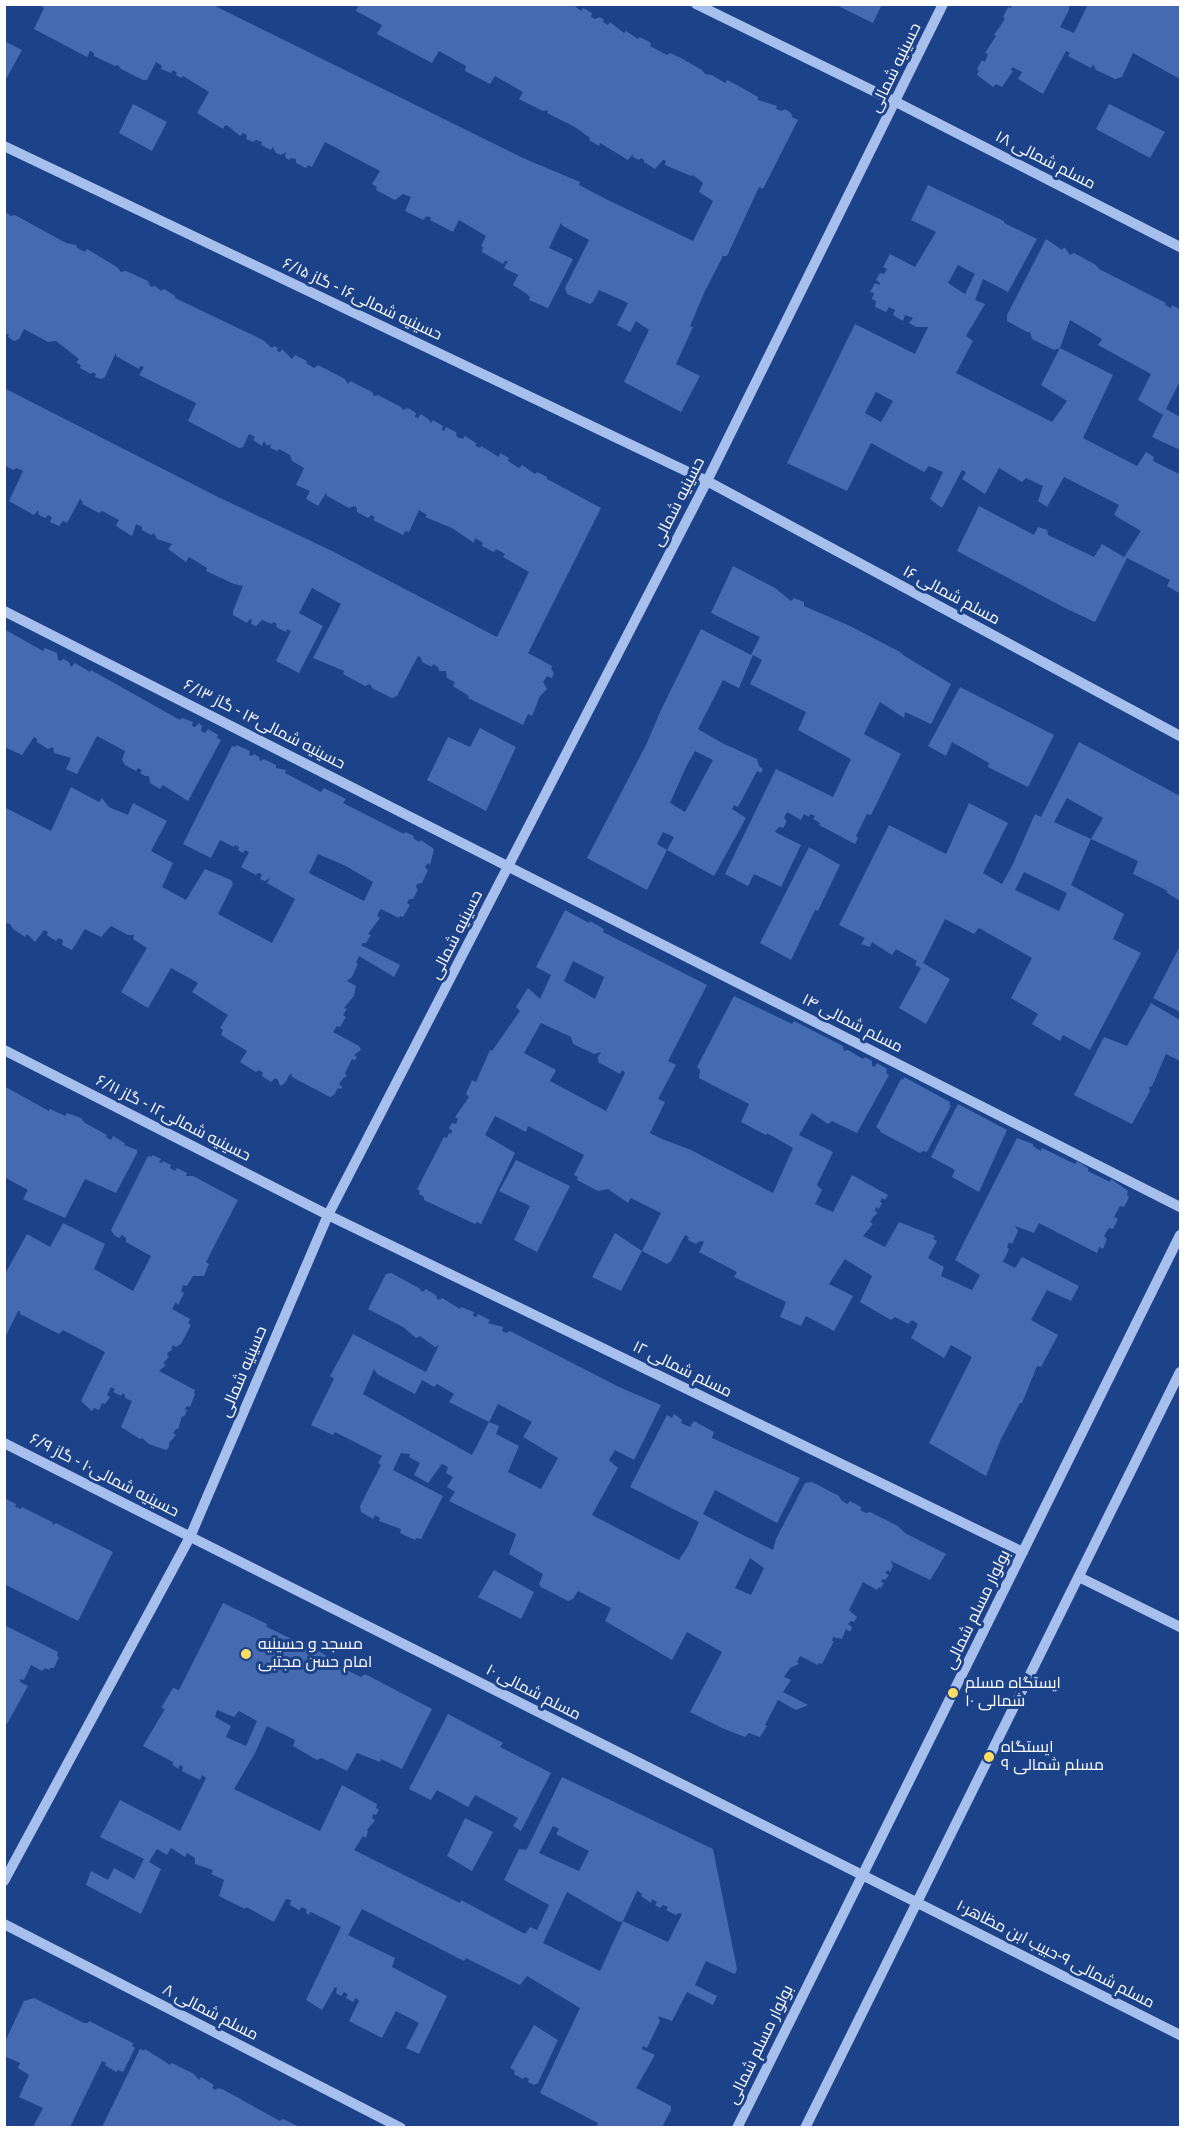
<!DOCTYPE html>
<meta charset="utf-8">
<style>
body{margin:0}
#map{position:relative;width:1185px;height:2132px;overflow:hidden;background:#1c4289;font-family:Roboto,sans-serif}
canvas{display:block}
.frame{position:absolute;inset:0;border:6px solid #fff;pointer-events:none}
</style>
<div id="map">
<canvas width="1185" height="2132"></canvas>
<div class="frame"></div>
</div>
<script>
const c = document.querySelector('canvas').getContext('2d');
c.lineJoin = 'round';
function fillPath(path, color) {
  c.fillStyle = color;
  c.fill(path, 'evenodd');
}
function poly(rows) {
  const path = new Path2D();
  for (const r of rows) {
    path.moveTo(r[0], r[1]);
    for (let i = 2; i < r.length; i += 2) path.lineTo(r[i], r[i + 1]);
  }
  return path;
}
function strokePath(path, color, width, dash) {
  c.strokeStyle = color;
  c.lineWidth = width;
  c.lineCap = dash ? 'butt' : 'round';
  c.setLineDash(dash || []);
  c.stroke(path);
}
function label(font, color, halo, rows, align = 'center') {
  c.font = font + ' Roboto,Cairo,sans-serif';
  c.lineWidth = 6;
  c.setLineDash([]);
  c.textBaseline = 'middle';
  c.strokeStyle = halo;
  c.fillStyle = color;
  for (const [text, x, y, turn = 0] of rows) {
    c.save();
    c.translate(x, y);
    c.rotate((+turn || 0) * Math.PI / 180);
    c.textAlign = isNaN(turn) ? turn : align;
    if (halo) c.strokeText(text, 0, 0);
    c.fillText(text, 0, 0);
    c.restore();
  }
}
const building = poly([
 [39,4,211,4,523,158,580,182,579,185,608,200,693,241,713,201,699,192,703,183,693,175,691,176,665,165,666,161,663,160,655,169,644,162,644,160,641,158,639,160,633,157,633,154,628,160,600,143,599,146,589,140,590,138,575,127,547,113,548,110,543,111,519,99,523,92,495,76,490,84,465,71,466,66,439,51,432,63,377,34,382,25,356,11,359,4,572,4,581,11,583,8,592,13,591,17,595,19,600,17,604,20,603,22,608,25,610,22,624,33,626,31,638,39,640,37,651,43,650,46,667,55,670,53,681,58,702,70,705,74,712,75,725,83,727,80,737,85,758,97,758,100,777,106,776,109,782,111,785,109,791,113,792,117,798,120,763,189,759,187,727,256,723,256,705,291,690,326,693,327,676,364,700,376,681,412,624,382,649,330,636,321,630,332,617,325,628,303,599,290,593,302,590,304,567,294,565,288,589,240,563,226,561,223,549,248,573,259,548,308,529,300,530,297,527,294,513,285,518,275,504,268,508,261,505,261,503,264,482,252,483,247,481,246,486,236,459,220,453,232,430,220,431,218,427,216,423,220,405,211,411,197,403,194,395,200,376,190,377,187,372,184,380,171,325,142,312,167,308,165,306,168,296,163,296,159,291,158,289,160,285,157,286,152,281,155,276,153,273,147,271,150,261,145,262,142,256,140,253,142,246,139,247,135,243,133,240,136,228,126,225,125,223,129,197,113,209,92,183,76,181,78,176,75,177,73,173,70,171,73,161,69,162,66,156,62,147,80,143,80,121,69,118,65,115,66,94,56,94,53,90,51,87,57,34,29,44,8],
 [834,4,882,4,873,23],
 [1012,4,1069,4,1069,10,1060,27,1074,33,1088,4,1180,4,1180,79,1133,53,1122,77,1115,79,1096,70,1093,64,1091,68,1068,56,1070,53,1066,51,1043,94,1018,79,1022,72,1012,67,1011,70,1013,71,1002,87,996,84,993,87,977,75,979,71,977,69,982,60,985,62,988,54,985,53,996,36,994,35,1005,19,1003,17,1008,7,1011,8],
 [4,41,22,50,6,79,4,78],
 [133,104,167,122,152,151,119,133],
 [1109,104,1165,132,1150,158,1096,129],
 [928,185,1004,221,1004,223,1037,239,1008,292,983,279,975,300,985,304,966,336,973,341,956,373,1052,422,1067,401,1041,385,1060,348,1113,375,1083,438,1137,466,1146,452,1154,457,1153,461,1179,474,1180,471,1180,591,1179,593,1167,586,1170,580,1127,558,1095,622,1067,609,957,551,979,506,1034,535,1038,527,1047,530,1048,535,1094,557,1102,544,1124,557,1141,531,1114,515,1119,505,1064,477,1047,507,1038,501,1043,486,1026,478,1022,482,999,468,985,494,962,479,966,472,962,470,942,508,930,499,943,472,929,466,924,472,871,443,847,491,787,463,855,324,915,354,928,327,916,327,909,323,913,318,905,315,903,321,893,315,895,310,889,307,886,312,875,307,876,301,872,299,874,293,870,292,875,283,879,285,880,283,876,280,880,273,884,274,887,269,883,267,890,254,915,267,936,232,911,220],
 [958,265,975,274,965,294,948,283],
 [876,392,893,401,881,422,865,413],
 [4,211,11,216,15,215,66,243,76,245,77,248,85,252,87,249,117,267,121,272,126,271,148,281,150,286,153,287,154,285,161,291,164,289,175,296,175,298,263,340,272,348,274,346,278,348,277,351,280,352,282,349,292,359,295,355,307,361,306,363,314,368,318,365,345,379,348,384,350,381,372,392,374,396,378,395,401,407,403,410,408,408,416,413,415,417,418,418,421,414,428,419,431,423,433,420,443,426,442,430,444,431,446,427,456,432,457,437,463,439,465,436,476,443,476,446,480,448,481,446,499,457,500,453,509,458,508,461,519,468,522,465,535,474,537,472,547,477,547,479,601,508,528,653,552,666,551,669,554,673,552,678,547,676,543,682,547,689,540,696,532,716,528,714,523,725,468,698,469,696,453,686,455,682,447,678,446,671,439,671,438,667,433,664,432,667,422,662,421,658,418,656,397,696,392,698,372,688,370,684,365,686,343,674,344,671,313,658,341,604,312,588,299,613,323,626,299,673,276,661,291,631,287,629,286,632,276,627,277,624,273,622,272,624,262,620,256,626,251,624,252,620,250,619,247,623,233,615,233,611,243,586,234,584,206,571,207,568,189,557,186,562,168,549,172,544,157,539,154,533,151,535,142,530,142,527,136,524,132,536,119,528,116,525,119,520,102,511,99,513,82,504,83,502,80,499,67,523,63,521,59,526,50,522,52,517,48,515,45,518,39,515,38,510,34,515,9,501,23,471,17,468,13,470,4,465,4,388,218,497,332,551,497,637,529,572,503,557,505,554,496,549,494,552,482,546,483,543,475,538,474,543,452,528,425,517,427,515,419,510,409,532,405,531,403,535,373,520,375,517,371,515,368,518,357,512,357,508,354,506,349,508,327,496,326,493,318,506,306,499,310,491,296,485,304,468,292,461,290,455,279,449,277,451,270,448,271,444,267,446,264,441,262,446,253,440,255,437,249,434,243,447,239,448,188,421,196,403,139,375,144,367,140,366,139,369,116,356,116,352,105,377,101,379,95,377,96,374,93,372,91,374,80,368,81,365,76,363,79,359,56,341,48,342,24,329,19,339,14,341,8,337,9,334,7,334,4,336],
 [1046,239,1062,250,1064,247,1070,255,1074,253,1096,265,1099,269,1166,303,1165,305,1171,308,1172,305,1179,309,1179,312,1180,310,1180,381,1166,409,1180,417,1180,450,1152,437,1163,415,1138,400,1151,374,1098,345,1102,339,1070,320,1060,348,1054,350,1032,339,1030,332,1027,332,1007,321,1007,315],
 [733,566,775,588,791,601,794,598,804,602,804,606,850,626,902,653,903,655,951,684,931,724,905,712,904,718,880,702,864,734,901,754,871,815,867,814,856,836,858,838,855,844,819,825,820,823,813,819,815,816,810,814,809,817,804,814,801,820,787,812,784,818,787,821,783,828,779,827,775,832,801,845,781,887,754,874,748,886,725,874,776,769,833,797,851,759,798,730,806,712,750,684,762,660,753,655,739,688,723,680,698,729,722,743,757,759,759,766,763,769,761,773,757,771,738,807,734,805,732,809,746,818,714,876,667,850,674,837,663,832,657,844,667,850,647,890,587,858,646,745,661,710,701,629,751,655,760,637,711,613],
 [695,751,713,760,685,812,670,803,686,767],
 [4,629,43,651,45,648,57,653,58,660,61,661,63,659,69,662,71,667,75,663,90,672,91,670,180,720,182,718,193,722,192,726,195,727,199,723,202,726,201,731,205,733,208,729,218,735,217,738,221,740,188,801,166,787,163,785,160,789,150,783,149,776,145,776,140,773,142,770,138,768,136,771,125,765,122,760,125,751,97,736,77,774,66,769,71,758,54,753,53,747,48,749,37,742,37,739,34,737,22,755,4,747],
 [960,687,1054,735,1028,787,988,767,989,763,952,742,946,756,928,746],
 [480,728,516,747,486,811,427,780,448,737,470,747],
 [1079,742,1180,796,1180,901,1166,892,1168,891,1133,874,1138,861,1091,839,1071,885,1124,914,1113,939,1141,953,1090,1050,1063,1035,1060,1041,1032,1024,1038,1014,1011,998,1032,958,979,928,974,934,945,919,923,963,950,979,926,1024,899,1008,921,968,915,965,917,961,896,949,892,955,872,942,870,947,861,944,865,938,839,925,889,825,946,854,969,803,1008,823,983,873,1002,884,1012,866,1035,814,1041,817],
 [1067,798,1103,818,1091,839,1054,822],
 [1024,872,1067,893,1059,911,1015,890],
 [237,745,250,751,249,755,252,756,254,754,259,757,260,761,264,759,276,765,276,768,286,770,285,773,287,774,321,792,324,788,346,799,343,803,404,834,405,832,414,836,413,838,419,842,421,840,434,849,430,865,428,863,425,867,428,870,422,883,417,884,416,887,418,890,413,899,409,899,407,903,410,905,403,917,400,916,399,918,381,909,377,915,380,918,368,934,371,935,366,943,363,943,361,945,400,965,394,977,359,956,356,963,358,964,352,977,347,981,356,986,354,996,344,1008,347,1009,343,1015,346,1017,340,1027,337,1026,333,1032,359,1046,361,1050,354,1055,357,1057,355,1060,352,1059,345,1073,347,1077,344,1077,339,1084,342,1087,341,1089,338,1088,334,1095,330,1097,292,1077,291,1073,284,1084,280,1086,278,1080,275,1078,271,1082,262,1076,263,1073,259,1070,256,1072,240,1062,247,1051,221,1035,223,1030,220,1028,228,1015,192,992,198,983,171,968,148,1008,121,992,147,948,133,939,134,935,128,935,111,926,101,937,85,929,72,950,62,945,63,940,58,938,56,941,47,935,48,932,44,930,35,942,27,934,25,937,13,929,10,924,7,923,4,926,4,807,51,831,71,787,99,802,102,798,109,807,128,815,133,803,167,821,151,851,173,863,162,887,186,900,205,869,231,880,233,884,218,914,272,943,295,899,267,883,270,878,265,881,260,879,262,874,258,873,256,875,241,867,249,852,245,850,243,853,238,850,239,847,235,845,234,847,220,840,211,858,183,844,232,746,235,747],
 [318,854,346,866,373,882,364,901,309,873],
 [809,847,840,865,818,911,815,910,791,960,760,943],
 [565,910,589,923,590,921,604,929,603,932,707,985,668,1061,676,1065,658,1099,665,1102,650,1133,662,1139,691,1150,773,1193,793,1148,767,1133,766,1135,741,1122,749,1104,699,1078,700,1070,697,1067,734,996,792,1024,794,1021,843,1046,844,1051,848,1050,863,1059,865,1057,872,1061,872,1066,875,1067,877,1063,887,1069,886,1073,889,1075,857,1133,832,1121,828,1124,812,1113,799,1135,833,1152,817,1185,822,1190,815,1204,833,1212,852,1175,888,1195,885,1200,882,1198,880,1202,882,1203,879,1209,876,1207,875,1211,878,1213,874,1216,870,1222,873,1224,863,1236,885,1247,899,1222,935,1236,933,1239,937,1241,928,1258,944,1267,941,1276,972,1290,980,1275,955,1260,1017,1138,1033,1144,1033,1146,1041,1151,1042,1148,1075,1164,1077,1161,1088,1168,1088,1171,1110,1182,1111,1179,1128,1191,1127,1195,1129,1197,1124,1207,1120,1206,1114,1217,1118,1219,1113,1229,1109,1228,1104,1236,1107,1239,1103,1249,1099,1247,1097,1253,1039,1223,1034,1233,1015,1226,1018,1231,1012,1244,1009,1242,1007,1247,1009,1249,1004,1260,1002,1261,1015,1268,1022,1257,1079,1286,1071,1301,1047,1290,1031,1320,1058,1335,1041,1367,1037,1366,1022,1403,1020,1403,1001,1439,986,1476,929,1443,972,1357,951,1345,944,1358,911,1338,918,1324,912,1320,908,1324,895,1317,891,1320,860,1302,872,1276,845,1259,829,1284,853,1296,834,1331,806,1316,801,1326,780,1317,786,1302,734,1277,737,1272,699,1252,704,1242,700,1241,696,1244,688,1240,689,1237,685,1235,671,1261,667,1264,642,1251,661,1213,631,1198,628,1203,608,1189,598,1191,577,1180,578,1177,574,1175,584,1155,528,1126,526,1132,495,1116,485,1135,515,1153,481,1224,477,1222,475,1224,424,1200,424,1197,419,1194,420,1191,417,1189,444,1137,447,1138,449,1133,451,1134,452,1131,449,1128,452,1123,456,1124,458,1119,455,1117,469,1097,466,1094,472,1080,476,1082,490,1050,492,1051,520,1011,516,1007,528,988,540,999,551,975,536,967],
 [573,961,604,977,595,999,564,981],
 [541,1023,571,1037,573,1044,594,1054,601,1052,597,1059,599,1060,598,1062,620,1074,622,1070,625,1073,606,1111,550,1081,556,1070,524,1053],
 [1180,946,1180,1012,1153,998],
 [1151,1003,1180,1020,1180,1061,1166,1054,1152,1086,1149,1087,1150,1091,1132,1124,1074,1095,1104,1037,1127,1046],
 [904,1077,950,1102,949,1105,951,1106,927,1152,923,1151,920,1153,880,1132,880,1130,876,1127,901,1079,903,1080],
 [4,1086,49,1111,50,1109,65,1116,67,1113,81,1118,85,1123,107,1135,106,1137,111,1140,113,1136,125,1143,124,1145,137,1150,137,1153,116,1193,85,1179,65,1218,23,1199,28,1190,4,1177],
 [958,1104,1007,1130,979,1192,952,1177,955,1170,931,1157],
 [153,1155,161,1159,159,1162,162,1163,163,1161,171,1165,170,1168,175,1171,177,1168,187,1173,186,1176,193,1176,238,1200,206,1262,209,1264,204,1276,193,1276,187,1286,183,1285,181,1291,184,1293,178,1305,176,1302,172,1309,190,1319,188,1323,191,1325,181,1344,176,1347,173,1345,171,1349,173,1350,168,1352,167,1355,169,1357,163,1363,166,1365,159,1371,195,1390,194,1393,195,1394,190,1407,187,1406,185,1409,187,1410,184,1417,182,1416,178,1430,177,1428,173,1433,176,1435,169,1443,169,1447,166,1450,149,1444,142,1438,140,1439,121,1427,132,1401,125,1398,125,1396,123,1393,121,1396,113,1392,115,1389,111,1387,107,1395,110,1397,105,1404,102,1403,99,1410,94,1408,92,1411,81,1401,105,1352,63,1330,59,1334,20,1314,20,1311,18,1311,4,1340,4,1276,27,1234,50,1247,63,1223,105,1244,94,1269,133,1291,151,1256,126,1242,126,1238,122,1235,119,1238,114,1235,111,1230,148,1156,151,1157],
 [516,1160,570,1186,537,1252,514,1240,530,1206,499,1191],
 [615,1233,642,1251,621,1291,592,1277],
 [391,1273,419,1288,422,1292,426,1289,437,1296,436,1298,440,1300,442,1298,460,1309,461,1307,474,1312,473,1316,476,1317,478,1314,490,1320,488,1323,503,1327,502,1331,506,1333,510,1331,619,1387,661,1405,634,1460,615,1450,609,1460,618,1468,592,1515,679,1560,688,1546,699,1522,630,1487,667,1415,672,1418,674,1414,682,1420,681,1423,690,1427,694,1421,714,1432,712,1438,800,1478,777,1523,715,1490,703,1514,737,1532,773,1550,776,1539,805,1483,812,1482,839,1496,841,1500,847,1504,850,1501,861,1507,860,1510,866,1513,870,1512,898,1526,905,1533,946,1554,930,1580,891,1561,893,1566,890,1572,888,1570,885,1573,889,1575,885,1580,882,1579,881,1582,884,1583,881,1588,879,1587,877,1590,863,1582,849,1610,857,1617,854,1622,851,1621,848,1624,852,1627,850,1632,846,1629,842,1639,833,1637,832,1641,834,1641,822,1664,819,1663,818,1665,800,1656,797,1662,799,1664,790,1668,784,1677,791,1680,783,1692,808,1705,796,1710,778,1700,765,1725,767,1726,760,1737,749,1733,745,1737,722,1728,690,1712,722,1652,687,1632,672,1660,605,1621,611,1608,578,1591,573,1599,568,1601,541,1587,539,1584,543,1574,509,1554,516,1534,449,1501,455,1492,447,1487,453,1477,446,1473,448,1467,442,1464,428,1483,414,1475,420,1463,409,1457,410,1454,401,1453,393,1470,443,1496,421,1539,416,1538,415,1540,400,1533,401,1529,379,1521,380,1518,375,1515,373,1519,361,1512,360,1506,381,1465,378,1463,382,1456,335,1432,333,1435,311,1425,334,1379,330,1376,353,1334,426,1372,439,1345,435,1347,420,1336,416,1338,403,1327,368,1309,386,1274],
 [374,1369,377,1374,415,1394,422,1380,434,1387,437,1384,454,1394,449,1402,489,1422,498,1404,532,1422,523,1437,558,1458,541,1489,508,1472,519,1446,496,1434,499,1426,489,1422,472,1455,363,1394],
 [750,1558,764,1568,751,1595,735,1588],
 [4,1498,16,1504,15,1507,21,1509,22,1507,52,1522,53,1525,56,1523,113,1552,78,1621,4,1584],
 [494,1570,534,1592,521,1619,478,1597],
 [223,1603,267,1624,267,1627,304,1645,305,1648,307,1649,308,1645,332,1659,330,1662,361,1677,365,1674,432,1709,402,1769,381,1759,380,1762,357,1753,347,1771,321,1758,317,1760,293,1746,295,1740,267,1726,255,1753,234,1789,320,1831,342,1785,377,1804,376,1808,379,1810,376,1815,373,1814,372,1818,375,1820,367,1830,368,1831,366,1838,363,1836,354,1850,460,1903,461,1900,525,1934,530,1927,537,1930,549,1905,504,1880,519,1849,526,1850,528,1847,562,1777,713,1849,737,1969,735,1974,706,1961,695,1985,717,1996,713,2005,687,1992,672,2021,658,2016,660,2021,647,2048,643,2046,642,2049,655,2055,636,2088,671,2106,671,2110,662,2127,596,2127,598,2123,540,2093,580,2008,527,1976,520,1985,466,1958,464,1961,362,1909,348,1935,395,1958,392,1967,447,1996,419,2054,406,2048,419,2023,396,2011,382,2038,349,2021,359,2001,356,1998,353,2002,346,1998,348,1994,344,1992,341,1996,336,1993,337,1988,335,1987,322,2010,306,2000,341,1927,313,1913,310,1912,309,1915,306,1913,307,1910,302,1907,299,1910,290,1905,291,1900,286,1899,274,1922,246,1907,245,1909,219,1896,224,1880,211,1874,213,1870,195,1864,195,1858,187,1853,185,1857,171,1848,167,1855,157,1849,149,1862,161,1869,141,1914,86,1885,91,1871,108,1880,114,1868,134,1879,144,1859,100,1837,120,1800,180,1831,206,1778,202,1775,200,1780,182,1771,183,1767,180,1765,178,1769,173,1765,173,1762,143,1746,165,1709,161,1708,173,1688,179,1690],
 [217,1710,234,1717,239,1711,257,1721,246,1746,226,1737,231,1726,215,1717],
 [553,1826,559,1829,556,1834,589,1851,579,1871,539,1853],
 [637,1891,642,1894,641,1896,651,1903,652,1899,657,1902,655,1905,660,1908,663,1905,668,1907,666,1910,676,1915,679,1913,682,1914,668,1942,623,1921,600,1971,543,1943,567,1892,619,1922,623,1921],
 [4,1625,58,1652,57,1656,59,1657,54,1668,50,1668,49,1670,45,1668,42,1671,31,1665,24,1680,20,1679,20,1682,28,1686,7,1724,4,1723],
 [448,1714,503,1743,500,1747,551,1773,521,1831,513,1826,518,1818,475,1795,468,1807,437,1790,431,1800,409,1789],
 [465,1818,493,1832,472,1871,447,1856],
 [34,1998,84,2023,88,2023,89,2021,133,2043,132,2046,135,2048,123,2072,118,2070,116,2072,105,2065,106,2063,102,2061,70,2127,33,2127,43,2108,19,2097,29,2075,18,2068,20,2063,4,2056,4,2044,24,2001],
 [534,2025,558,2040,538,2083,534,2085,528,2082,529,2079,525,2077,523,2079,514,2074,515,2071,510,2068],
 [140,2049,144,2051,145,2049,170,2065,172,2063,194,2074,199,2080,201,2077,214,2085,212,2088,216,2090,218,2088,224,2090,280,2121,283,2119,300,2127,102,2127]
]);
const minor = poly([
 [696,4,896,102,1180,247],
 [4,146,707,481,1180,736],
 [4,611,1180,1207],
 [4,1050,328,1215,1023,1552],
 [4,1443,1180,2035],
 [1079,1577,1180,1627],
 [4,1881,190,1537,328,1215,707,481,943,4],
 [4,1924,401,2128],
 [737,2128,1180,1235],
 [805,2128,1180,1372]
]);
const markers = [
 [246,1654,6,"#fdde63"],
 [953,1693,6,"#fdde63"],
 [989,1757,6,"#fdde63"]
];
const streetNames = [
 ["حسینیه شمالی",896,68,-64],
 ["مسلم شمالی ۱۸",1045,161,27],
 ["حسینیه شمالی۱۶ - گاز ۶/۱۵",362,300,25],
 ["حسینیه شمالی",679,502,-63],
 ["مسلم شمالی ۱۶",951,596,28],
 ["حسینیه شمالی۱۴ - گاز ۶/۱۳",264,725,27],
 ["حسینیه شمالی",457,935,-63],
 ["مسلم شمالی ۱۴",852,1024,27],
 ["حسینیه شمالی۱۲ - گاز ۶/۱۱",173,1119,27],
 ["مسلم شمالی ۱۲",682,1370,26],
 ["حسینیه شمالی",244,1372,-67],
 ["حسینیه شمالی۱۰ - گاز ۶/۹",104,1476,27],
 ["بولوار مسلم شمالی",978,1610,-64],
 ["مسلم شمالی ۱۰",533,1693,27],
 ["مسلم شمالی ۹-حبیب ابن مظاهر۱۰",1055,1955,27],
 ["مسلم شمالی ۸",210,2013,27],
 ["بولوار مسلم شمالی",761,2045,-64]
];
const poiNames = [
 ["مسجد و حسینیه",258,1645],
 ["امام حسن مجتبی",258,1663],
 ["ایستگاه مسلم",965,1684],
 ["شمالی ۱۰",965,1702],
 ["ایستگاه",1001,1748],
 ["مسلم شمالی ۹",1001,1766]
];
fillPath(building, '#446bb2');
strokePath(minor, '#a6bfec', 10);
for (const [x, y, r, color] of markers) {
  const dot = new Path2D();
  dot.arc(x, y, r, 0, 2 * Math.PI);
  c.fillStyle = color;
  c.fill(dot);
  strokePath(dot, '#1c4289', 2);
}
label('16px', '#fff', '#1c4289', streetNames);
label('16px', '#fff', '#1c4289', poiNames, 'left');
</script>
